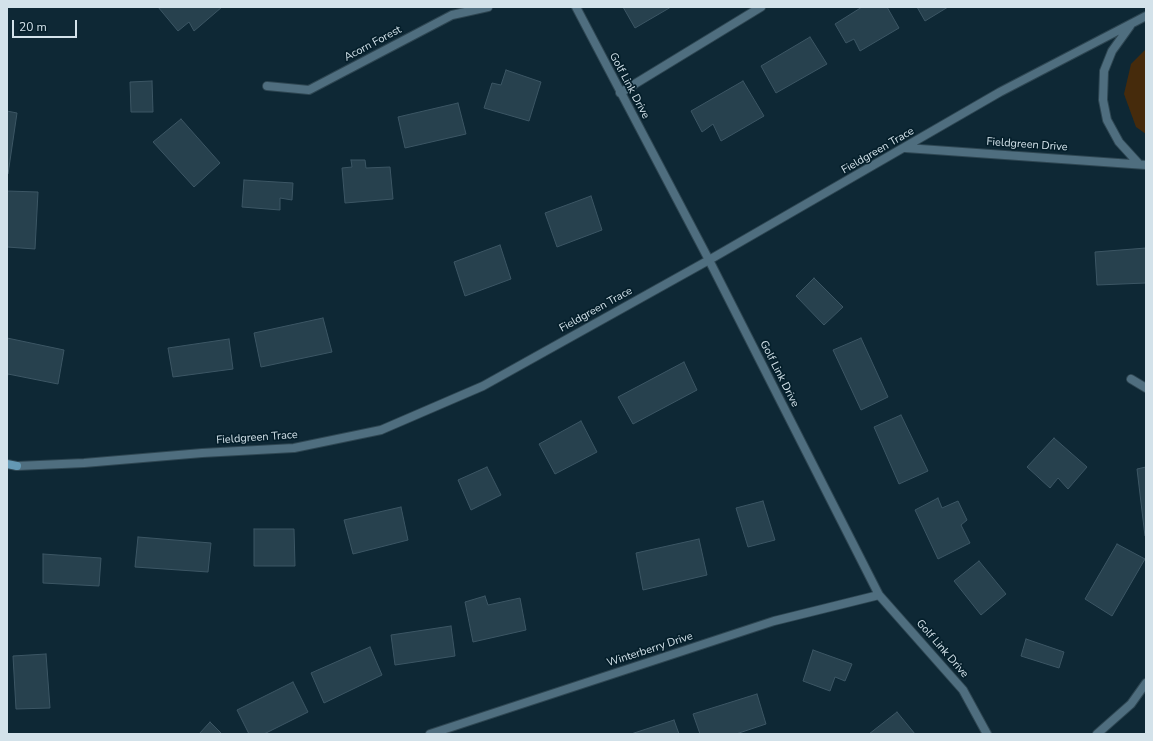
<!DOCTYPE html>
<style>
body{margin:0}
#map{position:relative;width:1153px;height:741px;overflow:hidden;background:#0e2835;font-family:"Nunito Sans",sans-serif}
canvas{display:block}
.frame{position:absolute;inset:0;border:8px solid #d3e2ea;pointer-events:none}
.scale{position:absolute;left:12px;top:20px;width:65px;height:18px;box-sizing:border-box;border:2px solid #d3e2ea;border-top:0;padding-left:5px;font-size:12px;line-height:14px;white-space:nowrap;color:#d3e2ea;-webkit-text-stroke:3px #051f2b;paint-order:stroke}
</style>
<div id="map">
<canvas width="1153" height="741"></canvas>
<div class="frame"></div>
<div class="scale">20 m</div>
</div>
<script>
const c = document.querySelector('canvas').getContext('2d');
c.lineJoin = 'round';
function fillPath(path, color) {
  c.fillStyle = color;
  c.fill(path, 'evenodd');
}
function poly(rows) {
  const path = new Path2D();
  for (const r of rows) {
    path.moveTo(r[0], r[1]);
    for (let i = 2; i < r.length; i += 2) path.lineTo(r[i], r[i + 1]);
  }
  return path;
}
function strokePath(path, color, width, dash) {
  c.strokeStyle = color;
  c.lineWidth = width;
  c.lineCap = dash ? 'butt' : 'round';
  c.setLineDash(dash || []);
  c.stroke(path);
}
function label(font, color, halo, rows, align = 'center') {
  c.font = font + ' "Nunito Sans",sans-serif';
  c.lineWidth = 3.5;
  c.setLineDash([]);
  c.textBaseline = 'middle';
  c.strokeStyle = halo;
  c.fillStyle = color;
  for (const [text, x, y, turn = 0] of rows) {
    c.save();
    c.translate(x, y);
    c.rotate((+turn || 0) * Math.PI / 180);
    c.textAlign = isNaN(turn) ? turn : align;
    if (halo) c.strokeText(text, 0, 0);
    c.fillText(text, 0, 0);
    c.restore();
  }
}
const green = poly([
 [1146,49,1146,134,1136,127,1124,94,1131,64]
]);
const building = poly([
 [158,7,222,7,194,31,189,22,178,31,158,7],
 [623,7,671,7,635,28,623,7],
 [862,7,887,7,899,28,860,51,854,39,846,43,835,24,862,7],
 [917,7,948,7,925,21,917,7],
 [810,37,827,64,776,93,761,66,810,37],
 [506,70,541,82,529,121,484,108,492,83,501,85,506,70],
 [152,81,153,112,131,112,130,82,152,81],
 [743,81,764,116,721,141,713,124,702,132,691,111,743,81],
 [458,103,466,134,405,148,398,117,458,103],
 [7,111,17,113,8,174,7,174,7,111],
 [181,119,220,163,194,187,153,142,181,119],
 [351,160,365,160,366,168,390,167,393,199,345,203,342,168,352,167,351,160],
 [244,180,293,183,292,200,280,198,280,210,242,207,244,180],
 [7,191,38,192,35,249,7,247,7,191],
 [591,196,602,230,557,247,545,213,591,196],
 [500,245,511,279,465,296,454,262,500,245],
 [1146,248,1146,283,1097,285,1095,252,1146,248],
 [814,278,843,307,824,325,796,296,814,278],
 [323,318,332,352,261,367,254,333,323,318],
 [7,338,64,350,58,384,8,374,7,378,7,338],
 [861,338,888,397,861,410,833,350,861,338],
 [229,339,233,369,173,377,168,348,229,339],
 [684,362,697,390,633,424,618,397,684,362],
 [901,415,928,471,899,484,874,427,901,415],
 [581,421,597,452,555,474,539,444,581,421],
 [1054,438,1087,467,1068,489,1058,478,1050,488,1027,467,1054,438],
 [487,467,501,495,471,510,458,480,487,467],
 [1146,467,1146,536,1145,536,1137,469,1146,467],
 [938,498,942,508,958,501,967,520,961,525,970,543,938,559,915,510,938,498],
 [763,501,775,540,748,547,736,508,763,501],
 [401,507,408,540,353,554,344,520,401,507],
 [254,529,294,529,295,566,254,566,254,529],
 [138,537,211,543,208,572,135,567,138,537],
 [699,539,707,575,643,590,636,553,699,539],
 [1117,544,1145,559,1112,616,1085,599,1117,544],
 [43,554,101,558,99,586,43,583,43,554],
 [979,561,1006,594,981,615,954,581,979,561],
 [485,596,488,605,520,598,526,630,473,642,465,602,485,596],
 [451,626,455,656,395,665,391,635,451,626],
 [1026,639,1064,652,1059,668,1021,656,1026,639],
 [370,647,382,675,324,703,311,673,370,647],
 [813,650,852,664,845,681,835,677,830,691,803,681,813,650],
 [46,654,50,708,16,709,13,656,46,654],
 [293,682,308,712,264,734,249,734,237,710,293,682],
 [757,694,766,724,736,734,700,734,693,714,757,694],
 [897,712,915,734,869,734,897,712],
 [674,720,679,734,631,734,674,720],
 [210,722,222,734,199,734,210,722]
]);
const street = poly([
 [576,7,709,260,879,595,963,690,987,734],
 [1130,26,1112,51,1104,71,1103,100,1107,120,1119,142,1139,164],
 [267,86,309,90,452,15,488,7],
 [620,93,761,7],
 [906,148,1146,165],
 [1131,379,1146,388],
 [17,466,84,463,202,453,294,448,381,430,483,386,709,260,1000,92,1146,16],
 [430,734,774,621,879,595],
 [1097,734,1131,704,1146,683]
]);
const secondary = poly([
 [7,464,17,466]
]);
const streetNames = [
 ["Acorn Forest",373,44,-28],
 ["Golf Link Drive",629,86,62],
 ["Fieldgreen Drive",1027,145,4],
 ["Fieldgreen Trace",878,151,-30],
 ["Fieldgreen Trace",596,310,-29],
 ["Golf Link Drive",779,374,63],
 ["Fieldgreen Trace",257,438,-4],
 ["Golf Link Drive",942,649,49],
 ["Winterberry Drive",650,650,-18]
];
fillPath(green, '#462b0c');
fillPath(building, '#27414e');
strokePath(building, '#3c5664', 1);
strokePath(street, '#2e4652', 10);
strokePath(secondary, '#2e4652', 10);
strokePath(street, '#4f6e7f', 8);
strokePath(secondary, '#6498b3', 8);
label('11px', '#d3e2ea', '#051f2b', streetNames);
</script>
